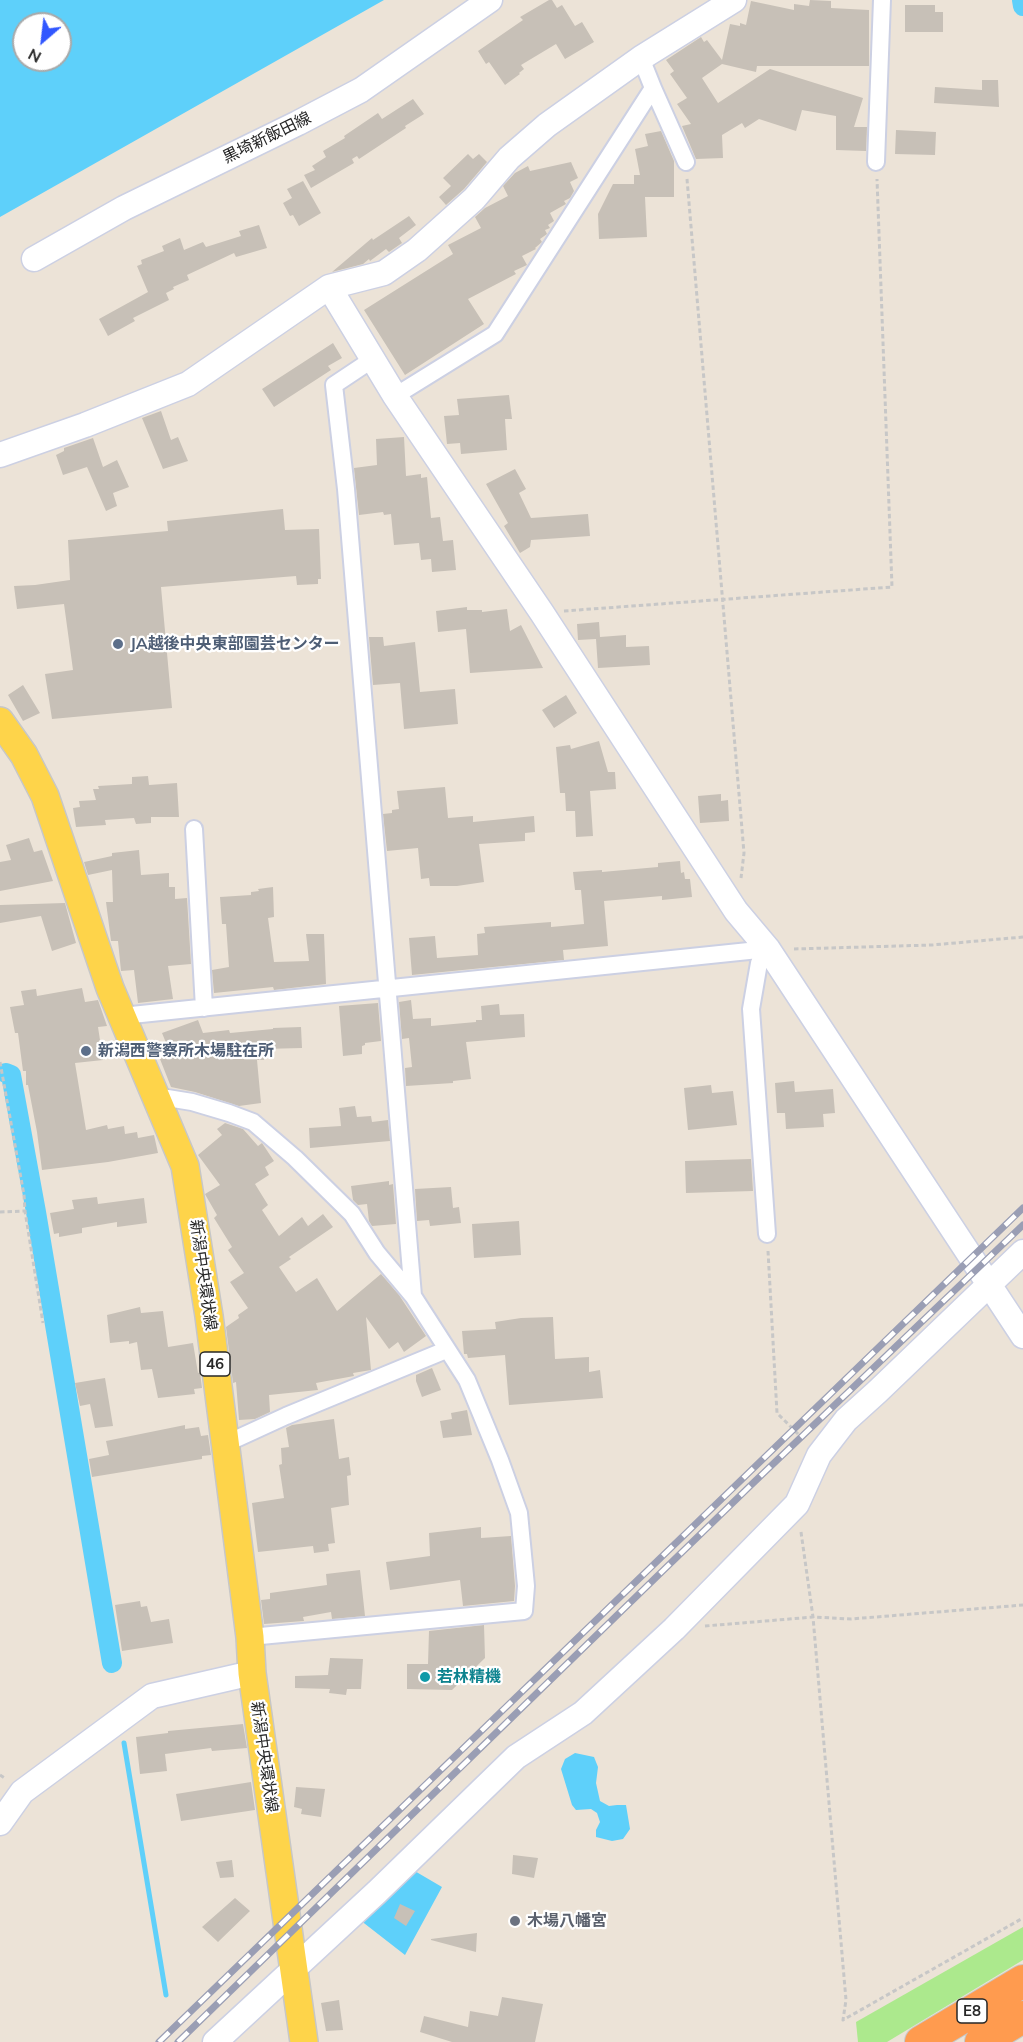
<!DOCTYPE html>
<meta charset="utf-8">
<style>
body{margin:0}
#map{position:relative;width:1023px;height:2042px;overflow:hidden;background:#ece3d7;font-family:Mulish,sans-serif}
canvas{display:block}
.north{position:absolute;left:12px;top:12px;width:60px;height:60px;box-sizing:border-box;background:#fff;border:2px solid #a9a9a9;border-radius:50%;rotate:208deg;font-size:16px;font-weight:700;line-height:24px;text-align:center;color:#272727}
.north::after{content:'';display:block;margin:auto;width:21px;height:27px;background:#3157ff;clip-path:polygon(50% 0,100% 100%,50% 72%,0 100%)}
</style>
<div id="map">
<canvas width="1023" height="2042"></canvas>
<div class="north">N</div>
</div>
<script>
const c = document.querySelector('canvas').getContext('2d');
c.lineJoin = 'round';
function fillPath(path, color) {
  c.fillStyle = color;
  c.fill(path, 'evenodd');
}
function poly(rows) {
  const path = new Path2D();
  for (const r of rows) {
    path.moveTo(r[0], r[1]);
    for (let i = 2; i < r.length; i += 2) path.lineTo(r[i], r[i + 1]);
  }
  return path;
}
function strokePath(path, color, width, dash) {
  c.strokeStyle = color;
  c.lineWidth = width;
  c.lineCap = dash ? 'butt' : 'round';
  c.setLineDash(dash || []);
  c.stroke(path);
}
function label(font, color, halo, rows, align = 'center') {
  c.font = font + ' Mulish,"Noto Sans JP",sans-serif';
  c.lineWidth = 4.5;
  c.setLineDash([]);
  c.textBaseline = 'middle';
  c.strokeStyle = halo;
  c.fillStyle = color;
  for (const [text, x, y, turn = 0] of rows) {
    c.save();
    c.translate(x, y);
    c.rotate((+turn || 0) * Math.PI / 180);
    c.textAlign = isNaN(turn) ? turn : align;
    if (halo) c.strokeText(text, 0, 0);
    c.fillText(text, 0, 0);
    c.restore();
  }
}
const green = poly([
 [1023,1927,1023,1960,887,2042,858,2042,856,2022]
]);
const water = poly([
 [0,0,384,0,0,217],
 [24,24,60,24,60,60,24,60],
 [575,1753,594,1757,598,1767,596,1783,600,1801,609,1806,617,1805,626,1805,630,1829,623,1839,612,1841,596,1837,596,1830,600,1822,597,1813,591,1809,576,1810,572,1805,561,1769,565,1759],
 [413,1870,442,1887,405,1955,360,1920]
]);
const stream = poly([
 [124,1743,166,1995]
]);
const canal = poly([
 [1022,0,1023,6],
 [6,1073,11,1075,36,1212,112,1663]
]);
const building = poly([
 [549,0,552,0,557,8,562,5,575,26,582,22,594,42,565,59,556,44,521,65,524,69,519,73,520,74,505,85,489,62,486,64,478,51,523,20,520,17],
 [810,0,831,1,831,8,869,10,869,66,757,66,756,72,722,64,702,78,718,103,770,69,863,98,854,127,867,127,866,151,836,150,836,116,802,110,796,131,759,119,745,128,742,123,722,135,723,158,696,159,682,126,691,124,677,104,687,98,670,74,674,71,666,60,701,37,704,42,707,40,722,60,730,24,740,26,740,23,746,25,751,1,794,10,794,4,809,6],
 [905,5,935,5,935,12,943,12,943,32,905,32],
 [982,80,998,80,999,107,934,103,935,87,982,90],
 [413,99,424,114,405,126,406,128,359,159,357,156,352,159,354,163,311,188,304,175,315,170,312,166,326,157,323,151,345,138,344,136,378,113,382,119],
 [896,130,936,132,935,155,895,154],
 [661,131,674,161,674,197,645,197,647,237,599,239,598,214,613,184,634,184,634,175,640,175,635,149,648,146,645,134],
 [468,154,473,159,479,154,487,162,464,189,446,205,439,197,451,186,443,178],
 [571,162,578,178,570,182,574,191,570,198,564,201,566,204,550,213,554,221,548,225,550,228,545,230,547,234,540,239,542,242,535,248,536,249,522,256,527,265,514,271,516,274,468,299,484,324,405,375,364,310,453,254,448,245,481,228,475,217,485,208,508,196,503,186,515,173,528,166,530,171],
 [303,181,321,213,299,226,293,215,290,216,283,203,292,198,287,189],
 [409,216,416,225,399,238,402,243,389,252,386,249,370,261,369,259,363,264,332,272,372,238,373,240],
 [259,225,267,248,236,257,234,253,187,275,189,280,173,287,174,289,166,293,169,300,133,318,135,321,108,336,99,319,148,292,137,266,142,264,141,260,164,251,162,246,180,238,184,250,203,242,206,247,241,236,239,231],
 [333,343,342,358,328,366,331,370,274,407,262,389],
 [509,395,512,419,505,419,507,450,461,454,460,443,447,444,444,416,459,415,457,399],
 [161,411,171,440,178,437,188,461,163,469,142,418],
 [404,437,406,476,421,474,421,478,427,477,431,518,440,517,443,541,453,540,456,570,432,572,431,559,421,560,419,543,394,545,391,514,384,515,383,512,359,515,354,468,377,465,376,439],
 [93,438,103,467,117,460,129,487,113,493,117,506,106,511,87,467,63,475,56,455,64,451,64,448],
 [515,469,526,489,519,493,531,518,588,514,590,536,531,540,530,547,520,553,504,526,508,523,486,484],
 [283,509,285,530,319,529,321,579,318,579,318,584,297,585,296,576,161,587,172,708,52,719,45,674,73,670,64,604,17,609,14,586,35,585,70,580,68,540,168,531,167,521],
 [467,607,467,610,482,610,482,612,507,609,510,631,521,625,543,668,470,673,466,629,438,632,436,611],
 [599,622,600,637,626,635,626,647,649,646,650,665,598,668,596,639,578,640,577,624],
 [369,637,383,637,384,646,415,642,420,692,455,689,458,724,404,729,400,683,373,685],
 [23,685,40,713,23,721,8,695],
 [566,695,577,713,554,728,542,710],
 [599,741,608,772,615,772,616,789,590,791,593,836,576,837,575,811,566,811,565,793,560,793,556,747,570,745,571,749],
 [148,776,149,785,177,783,179,817,151,817,151,823,136,824,134,818,105,820,106,825,76,827,73,808,80,807,79,801,96,800,93,789,99,789,98,786,132,784,132,777],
 [445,787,448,818,473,816,473,822,534,816,535,832,525,833,525,841,479,844,484,882,457,886,430,886,429,878,421,879,418,848,387,851,383,814,392,813,392,810,399,809,397,791],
 [721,794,721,801,728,800,729,821,700,823,698,796],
 [29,838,34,852,42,850,53,881,0,891,0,862,11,860,6,845],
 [139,850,141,875,169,873,169,887,175,887,175,899,187,898,191,964,168,966,173,999,138,1003,134,970,121,971,118,941,111,941,106,902,113,902,112,870,88,875,84,862,112,856,112,853],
 [680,861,681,873,684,872,685,879,690,879,692,897,662,900,662,896,604,901,608,946,563,950,564,960,412,975,409,938,435,936,437,958,478,955,477,934,485,933,484,927,551,922,551,927,584,924,581,890,575,890,573,872,602,870,602,872,658,867,658,863],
 [273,887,274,917,268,918,274,962,309,961,306,934,324,934,326,984,274,990,273,987,214,993,212,970,229,967,226,924,222,924,220,897,251,895,251,892,259,891,258,889],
 [65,903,76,943,52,951,41,916,0,923,0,905],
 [82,988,85,1002,98,1000,107,1026,98,1027,103,1060,75,1063,86,1130,107,1125,108,1129,124,1126,125,1134,137,1132,138,1138,154,1135,158,1153,108,1162,42,1170,37,1132,28,1085,26,1085,26,1071,23,1071,18,1033,15,1033,10,1007,24,1005,21,991,36,989,37,996],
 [411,1000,413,1019,431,1018,431,1026,476,1022,476,1020,482,1020,481,1006,499,1004,500,1015,524,1014,525,1037,466,1042,471,1079,453,1081,453,1083,406,1086,405,1068,412,1067,409,1038,402,1039,399,1002],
 [378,1003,381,1041,365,1043,365,1045,362,1046,362,1054,343,1056,339,1006],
 [198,1020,203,1033,229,1030,230,1033,273,1029,273,1028,301,1027,302,1048,263,1049,264,1060,257,1060,261,1103,239,1106,195,1092,171,1087,160,1059,171,1055,162,1033],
 [794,1081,795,1092,833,1089,835,1113,823,1114,824,1127,786,1129,785,1113,777,1113,775,1083],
 [711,1085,712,1093,733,1091,737,1125,688,1130,684,1088],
 [355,1106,357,1117,371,1116,372,1122,388,1120,390,1141,310,1148,309,1128,341,1126,339,1108],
 [225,1123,243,1129,258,1146,262,1143,274,1161,265,1167,269,1175,255,1184,268,1205,262,1210,279,1236,302,1217,308,1226,323,1214,333,1227,289,1257,291,1259,279,1267,296,1292,317,1278,337,1311,381,1274,399,1295,426,1336,404,1352,398,1342,389,1349,366,1317,371,1370,353,1373,354,1376,316,1383,318,1390,269,1395,270,1412,255,1419,239,1420,236,1382,233,1383,226,1327,239,1318,238,1315,248,1308,230,1282,244,1273,228,1250,232,1247,214,1218,217,1215,206,1196,205,1194,220,1185,198,1155,222,1135,217,1129],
 [751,1159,753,1191,686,1193,685,1161],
 [389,1181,389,1185,393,1184,396,1224,372,1226,369,1221,367,1204,358,1205,353,1200,351,1186],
 [451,1187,453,1208,459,1207,461,1223,430,1226,429,1220,417,1221,415,1189],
 [97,1197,98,1204,144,1198,147,1223,117,1227,117,1222,82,1228,82,1233,59,1237,59,1233,54,1234,50,1213,74,1209,72,1200],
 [519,1221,521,1255,474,1258,472,1224],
 [140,1307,141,1313,163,1311,168,1347,193,1343,198,1373,200,1372,202,1388,194,1389,195,1394,158,1398,152,1369,141,1370,137,1342,129,1344,129,1341,110,1343,107,1315],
 [553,1317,555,1359,589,1357,589,1372,600,1370,603,1398,509,1405,505,1355,468,1358,467,1354,464,1354,462,1331,496,1329,495,1322,521,1318],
 [432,1368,441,1390,422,1397,416,1381,416,1375],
 [105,1378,113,1426,95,1428,90,1404,80,1406,75,1383],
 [467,1410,472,1435,443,1438,440,1421,452,1419,451,1413],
 [334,1419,339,1459,349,1457,351,1475,347,1476,349,1505,331,1508,335,1543,328,1544,329,1551,314,1553,313,1546,258,1552,252,1503,284,1498,279,1465,282,1464,281,1448,289,1447,286,1428,292,1425],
 [185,1425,185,1429,199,1427,201,1436,208,1435,211,1455,202,1456,202,1459,92,1477,89,1459,109,1455,106,1441],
 [481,1527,481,1538,511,1536,515,1586,514,1601,463,1606,460,1580,390,1590,386,1562,430,1556,429,1533],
 [360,1570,365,1616,332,1619,331,1612,303,1617,304,1621,264,1624,261,1600,270,1599,270,1593,327,1585,326,1574],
 [140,1601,141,1607,147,1606,151,1622,169,1619,173,1643,122,1651,115,1605],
 [484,1625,485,1658,452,1690,407,1689,407,1664,428,1664,429,1631],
 [330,1658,363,1659,361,1689,347,1689,346,1695,329,1693,330,1689,295,1688,295,1676,328,1675],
 [243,1724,247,1748,212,1751,211,1748,165,1754,167,1771,140,1774,136,1737,168,1733,168,1731],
 [251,1782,255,1810,181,1821,176,1794],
 [296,1787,325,1789,321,1817,301,1814,302,1809,294,1807],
 [513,1855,538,1858,534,1878,512,1874],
 [232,1860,234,1877,220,1878,216,1862],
 [235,1898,250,1911,218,1942,202,1927],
 [400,1904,415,1911,406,1926,394,1918],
 [477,1933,476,1952,431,1940,431,1939],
 [502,1997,543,2004,535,2042,452,2042,420,2032,424,2016,468,2027,470,2011,498,2016],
 [339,2000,343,2030,326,2031,321,2003]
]);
const path = poly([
 [687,179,744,853,741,878],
 [564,611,892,587,877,179],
 [794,949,932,945,1023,937],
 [0,1062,24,1195,25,1211,43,1323],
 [0,1212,25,1211],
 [768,1251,777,1413,804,1440],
 [801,1532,813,1617,846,2000,843,2020,1023,1918],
 [705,1626,813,1617,851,1619,1023,1605],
 [0,1775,6,1779]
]);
const street = poly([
 [653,88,686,162],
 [876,162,882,0],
 [373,359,334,385,346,489,413,1296],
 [395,396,495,334,653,88,641,58],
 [194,829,204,1008],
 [122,1016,768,949],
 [155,1096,192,1102,229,1113,253,1122,295,1158,352,1214,377,1253,413,1296,467,1380,500,1460,519,1513,526,1586,524,1611,250,1637],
 [767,1234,751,1009,759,963,768,949],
 [225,1444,286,1416,446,1350]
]);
const secondary = poly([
 [34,259,124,208,298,123,361,90,490,0],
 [329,287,395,396,542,613,736,911,768,949,1023,1336],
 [0,455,85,425,188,384,329,287,384,273,417,250,474,199,509,158,547,125,641,58,734,0],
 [0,1823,22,1792,152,1696,252,1673],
 [215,2042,377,1892,516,1757,583,1713,674,1629,797,1504,819,1455,846,1420,877,1392,1023,1252]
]);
const primary = poly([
 [0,721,24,755,45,796,110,988,185,1166,209,1316,250,1637,252,1673,304,2042]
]);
const highway = poly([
 [921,2042,1023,1981],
 [981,2042,1023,2017]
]);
const rail = poly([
 [159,2042,1023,1208],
 [178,2042,750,1486,1023,1225]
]);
const markers = [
 [118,644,6,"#5c6f8a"],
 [86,1051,6,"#5c6f8a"],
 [425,1677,6,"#0f9aa8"],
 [515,1921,6,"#6b7280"]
];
const shields = [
 [215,1364,30],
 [972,2011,30]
];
const shieldNames = [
 ["46",215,1364],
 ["E8",972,2011]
];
const streetNames = [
 ["黒埼新飯田線",267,138,-26],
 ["新潟中央環状線",203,1275,82],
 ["新潟中央環状線",264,1757,82]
];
const serviceNames = [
 ["JA越後中央東部園芸センター",130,644],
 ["新潟西警察所木場駐在所",98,1051]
];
const cultureNames = [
 ["若林精機",437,1677]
];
const worshipNames = [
 ["木場八幡宮",527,1921]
];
fillPath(green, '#ace98d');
fillPath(water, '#5ed0fa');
strokePath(stream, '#5ed0fa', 5);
strokePath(canal, '#5ed0fa', 20);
fillPath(building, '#c7c0b7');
strokePath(street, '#ccd0e3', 20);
strokePath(secondary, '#ccd0e3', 27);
strokePath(primary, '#c7c7c7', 30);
strokePath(highway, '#c7c7c7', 34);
strokePath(path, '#c7c7c7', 3, [4.5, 3]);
strokePath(street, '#fff', 16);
strokePath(secondary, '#fff', 24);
strokePath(primary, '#fed44a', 27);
strokePath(highway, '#ff9b4f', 32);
strokePath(rail, '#9a9eb4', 7);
strokePath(rail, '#fff', 4.5, [14]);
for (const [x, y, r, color] of markers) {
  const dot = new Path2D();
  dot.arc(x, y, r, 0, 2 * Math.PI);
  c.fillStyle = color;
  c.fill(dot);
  strokePath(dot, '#fff', 2);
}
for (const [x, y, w] of shields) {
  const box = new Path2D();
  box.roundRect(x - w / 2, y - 12, w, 24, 4.5);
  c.fillStyle = '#fff';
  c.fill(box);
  strokePath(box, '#272727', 1.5);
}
label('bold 15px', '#272727', null, shieldNames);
label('16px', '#272727', '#fff', streetNames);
label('bold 16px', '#4e5e75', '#fff', serviceNames, 'left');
label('bold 16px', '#0d838f', '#fff', cultureNames, 'left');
label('bold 16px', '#5b616d', '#fff', worshipNames, 'left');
</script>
